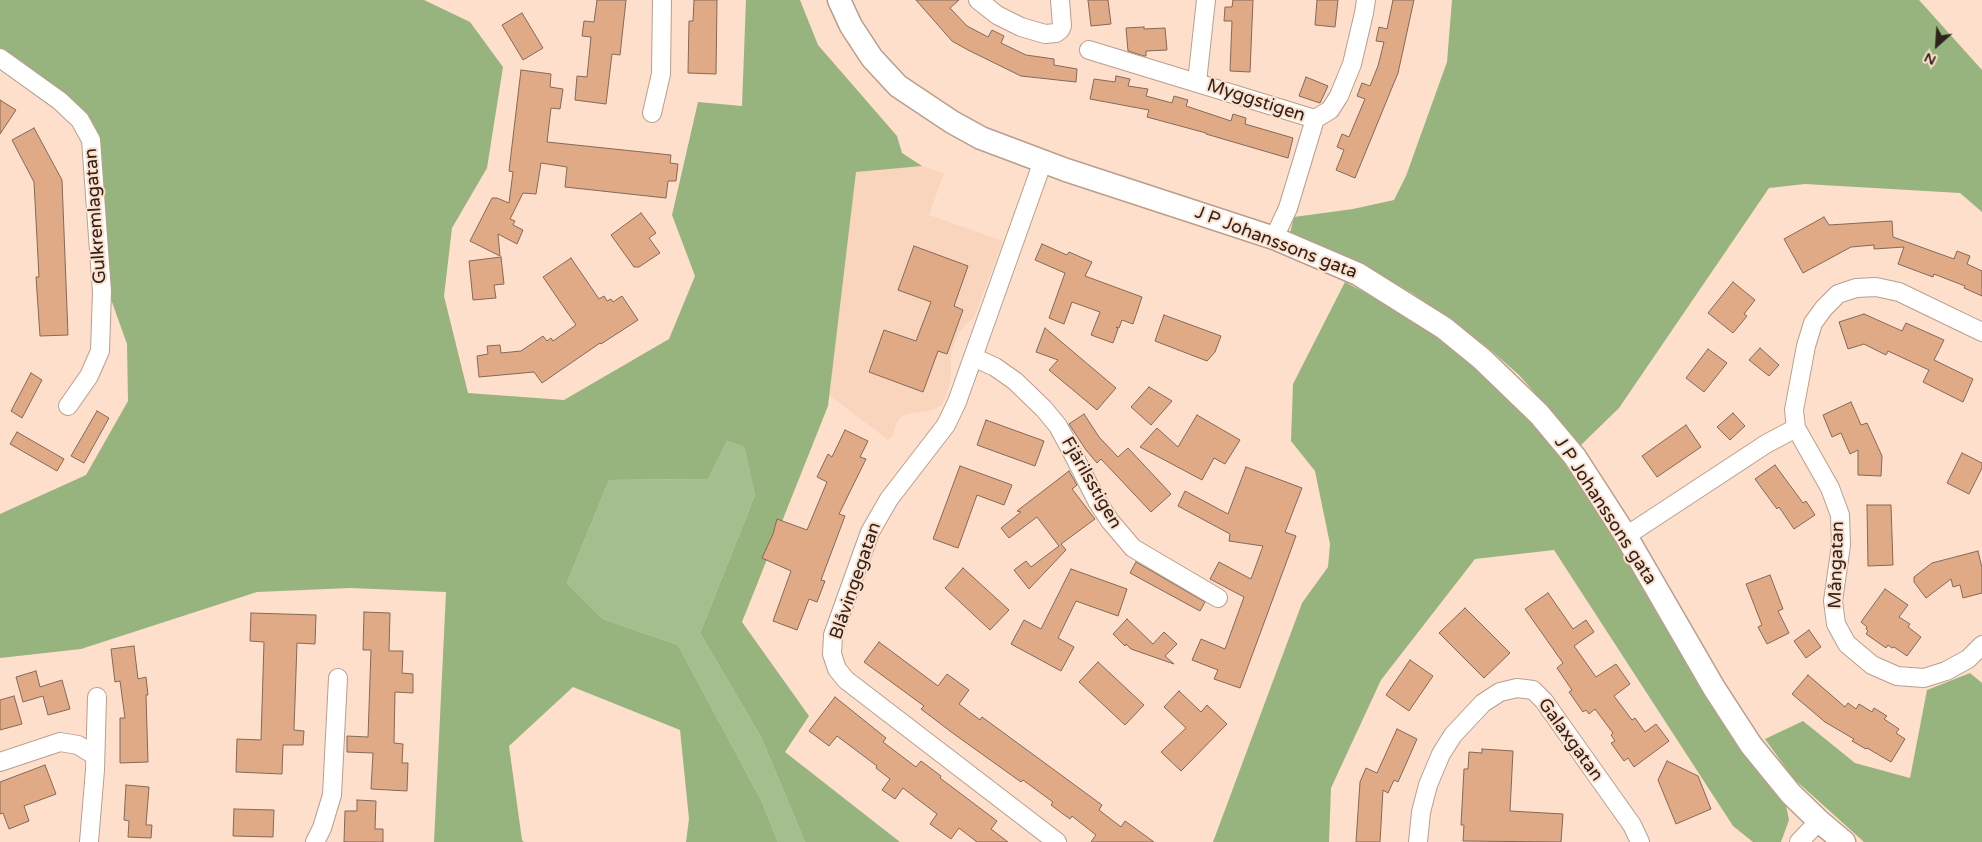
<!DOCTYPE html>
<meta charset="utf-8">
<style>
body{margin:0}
#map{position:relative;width:1982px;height:842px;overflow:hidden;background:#fddfcc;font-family:"Varela Round",sans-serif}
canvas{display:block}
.north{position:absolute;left:1912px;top:20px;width:50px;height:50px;-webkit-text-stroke:4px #fddfcc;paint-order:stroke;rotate:206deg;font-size:14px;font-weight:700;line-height:20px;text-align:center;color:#2e231c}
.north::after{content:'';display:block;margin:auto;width:18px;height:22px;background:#2e231c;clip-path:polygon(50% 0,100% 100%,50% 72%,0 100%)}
</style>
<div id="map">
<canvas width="1982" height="842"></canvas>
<div class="north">N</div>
</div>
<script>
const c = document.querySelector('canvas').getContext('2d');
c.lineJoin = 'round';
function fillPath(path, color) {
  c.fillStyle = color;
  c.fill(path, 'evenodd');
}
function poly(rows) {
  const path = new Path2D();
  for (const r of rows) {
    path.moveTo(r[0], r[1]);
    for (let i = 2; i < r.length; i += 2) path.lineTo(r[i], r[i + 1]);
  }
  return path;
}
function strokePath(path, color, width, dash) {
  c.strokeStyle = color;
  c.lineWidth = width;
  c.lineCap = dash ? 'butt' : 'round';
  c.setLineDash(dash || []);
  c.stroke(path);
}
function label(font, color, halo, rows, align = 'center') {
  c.font = font + ' "Varela Round",sans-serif';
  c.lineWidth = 4;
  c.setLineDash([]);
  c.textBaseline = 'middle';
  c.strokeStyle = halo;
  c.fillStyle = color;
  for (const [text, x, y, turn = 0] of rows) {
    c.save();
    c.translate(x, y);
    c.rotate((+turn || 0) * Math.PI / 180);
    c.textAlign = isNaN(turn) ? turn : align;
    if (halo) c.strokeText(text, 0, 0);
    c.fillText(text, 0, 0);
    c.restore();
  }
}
const built = poly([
 [922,166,944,173,929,215,1003,241,974,317,958,334,951,354,951,381,942,404,936,409,903,415,897,422,892,437,888,440,829,395,856,171]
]);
const green = poly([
 [727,441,744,447,755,495,700,633,761,737,805,842,778,842,762,802,678,645,603,619,567,583,609,480,708,479]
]);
const forest = poly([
 [0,0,424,0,470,22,503,67,487,168,452,228,444,296,468,393,564,400,669,339,695,276,672,215,698,102,742,106,746,0,800,0,818,45,897,136,902,153,922,166,856,172,828,406,742,622,809,716,785,752,900,842,805,842,761,737,700,633,755,495,744,447,727,441,708,479,609,480,567,583,603,619,678,645,762,802,778,842,686,842,689,819,680,730,573,687,509,746,522,840,524,842,434,842,446,592,350,588,257,592,81,649,0,658,0,514,86,475,128,401,127,344,107,288,96,139,0,51],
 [1452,0,1919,0,1982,70,1982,212,1960,193,1805,184,1769,188,1619,408,1581,445,1519,375,1486,346,1450,320,1412,293,1364,266,1290,233,1294,217,1353,209,1394,200,1406,176,1447,62],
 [1345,282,1401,312,1473,364,1531,420,1558,454,1616,539,1785,800,1789,820,1781,842,1753,842,1733,826,1554,550,1475,559,1381,680,1331,788,1329,842,1213,842,1302,603,1328,567,1330,544,1315,471,1291,441,1293,384],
 [1970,673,1982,683,1982,842,1864,842,1793,778,1765,739,1803,721,1855,763,1910,778,1927,690]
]);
const building = poly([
 [597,0,626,0,620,55,612,54,606,104,575,100,577,76,587,77,591,37,582,36,584,21,594,22,597,0],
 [694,0,717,0,716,74,688,73,689,21,693,21,694,0],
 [916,0,959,0,950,8,967,26,988,37,992,30,1004,36,1001,43,1026,55,1054,59,1054,65,1077,69,1076,82,1021,76,968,50,952,41,916,0],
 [1088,0,1108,0,1111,24,1091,26,1088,0],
 [1233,0,1253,0,1250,72,1230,71,1232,21,1224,21,1225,7,1232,7,1233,0],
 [1317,0,1338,0,1335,27,1315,25,1317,0],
 [1393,0,1414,0,1398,73,1355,178,1336,170,1344,150,1337,147,1342,134,1349,137,1365,99,1357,96,1362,83,1370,86,1378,66,1384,42,1376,41,1379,27,1387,29,1393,0],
 [522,13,543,48,523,60,502,25,522,13],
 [1144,27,1144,29,1165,28,1167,50,1146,51,1146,56,1144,56,1128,51,1126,28,1144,27],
 [521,70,551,74,550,87,563,89,560,109,551,108,547,142,671,155,670,163,678,164,676,181,668,181,666,198,565,187,567,167,541,163,536,194,523,193,510,219,515,221,513,225,523,230,517,244,498,234,500,256,470,241,492,198,497,198,509,203,513,172,509,171,521,70],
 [1116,76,1130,79,1128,86,1148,89,1146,96,1172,103,1174,96,1188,100,1186,106,1231,121,1233,114,1246,118,1245,124,1293,138,1288,158,1206,134,1206,133,1147,117,1149,110,1090,99,1094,79,1115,82,1116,76],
 [1306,77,1328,86,1320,103,1299,96,1306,77],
 [0,100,16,110,0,134,0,100],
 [34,128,62,180,68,335,40,336,36,277,39,277,34,182,12,140,34,128],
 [641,213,656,233,649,238,660,253,639,267,634,267,611,235,641,213],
 [1824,217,1829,225,1892,221,1893,237,1954,259,1957,251,1970,256,1967,264,1982,271,1982,296,1964,288,1965,286,1934,274,1933,277,1898,264,1904,247,1874,249,1874,245,1851,247,1803,273,1784,239,1824,217],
 [1042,244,1067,255,1069,252,1092,262,1085,276,1142,297,1133,324,1122,320,1119,328,1116,327,1118,329,1113,343,1091,335,1100,312,1072,302,1064,324,1049,318,1065,273,1035,260,1042,244],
 [914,246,968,266,954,306,963,310,947,354,938,351,923,392,869,372,884,330,916,341,931,302,898,290,914,246],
 [501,257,504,284,494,285,496,298,473,300,469,261,501,257],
 [571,258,599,299,604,296,607,301,611,299,613,302,622,296,638,320,601,344,600,343,542,383,534,372,479,377,477,356,488,354,487,346,500,345,501,353,521,351,543,336,547,341,551,338,553,341,576,325,543,277,571,258],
 [1733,282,1755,300,1744,314,1747,316,1733,333,1708,313,1733,282],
 [1864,314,1902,331,1906,323,1944,340,1934,360,1973,379,1963,402,1923,382,1929,370,1888,351,1886,355,1864,344,1848,349,1839,322,1864,314],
 [1164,315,1221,336,1215,352,1207,361,1155,341,1164,315],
 [1045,328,1116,388,1097,410,1049,370,1058,360,1036,352,1045,328],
 [1760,348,1779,365,1769,376,1749,360,1760,348],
 [1708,349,1727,363,1704,392,1686,378,1708,349],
 [31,373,42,380,22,418,11,411,31,373],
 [1149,387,1172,401,1151,425,1131,407,1149,387],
 [1851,402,1861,425,1867,423,1882,456,1881,476,1858,475,1858,450,1850,454,1841,433,1832,437,1823,415,1851,402],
 [97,411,109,418,84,463,71,456,97,411],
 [1733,413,1745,426,1730,440,1717,427,1733,413],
 [1084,414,1099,437,1118,457,1128,448,1171,494,1151,512,1101,459,1097,463,1086,450,1069,424,1084,414],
 [1197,415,1240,440,1225,464,1214,458,1202,480,1140,447,1157,428,1178,447,1197,415],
 [986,420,1044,441,1035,466,977,445,986,420],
 [1686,425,1701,447,1657,477,1642,456,1686,425],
 [845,430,868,441,860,457,866,459,839,514,845,516,821,580,825,581,817,602,809,599,797,630,773,621,791,571,762,558,773,534,777,519,807,530,827,482,817,477,828,454,832,457,845,430],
 [17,432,64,459,57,471,10,444,17,432],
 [1962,453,1982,463,1982,468,1969,494,1947,483,1962,453],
 [1775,465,1803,503,1806,501,1815,515,1794,529,1779,507,1777,509,1755,479,1775,465],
 [960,466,1012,485,1004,505,977,495,958,548,933,539,960,466],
 [1246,467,1302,488,1285,532,1296,536,1240,688,1214,679,1218,670,1192,660,1201,639,1225,649,1244,597,1210,579,1219,562,1251,579,1263,546,1229,541,1230,534,1178,506,1185,491,1228,514,1246,467],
 [1069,471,1077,485,1072,489,1095,519,1061,544,1066,550,1029,589,1014,570,1026,561,1031,567,1059,546,1037,517,1009,538,1001,528,1021,512,1017,511,1069,471],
 [1867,505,1891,505,1893,565,1868,566,1867,505],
 [1978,551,1982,568,1982,593,1963,598,1960,585,1953,587,1951,579,1926,598,1914,582,1914,577,1932,563,1978,551],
 [1136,562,1205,602,1200,611,1130,573,1136,562],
 [963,568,1009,610,990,630,945,588,963,568],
 [1071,569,1127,589,1118,616,1076,601,1058,638,1074,647,1061,671,1011,644,1024,620,1041,629,1071,569],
 [1770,575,1783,609,1778,611,1789,633,1767,644,1758,627,1762,625,1746,584,1770,575],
 [1885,589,1908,605,1899,617,1910,624,1908,627,1921,637,1907,656,1894,647,1892,648,1888,645,1886,648,1866,634,1868,631,1866,629,1867,627,1861,622,1885,589],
 [1548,593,1573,629,1586,620,1594,632,1574,646,1596,677,1616,664,1630,684,1614,696,1632,720,1635,718,1645,732,1656,724,1669,741,1634,767,1628,758,1624,761,1611,743,1615,741,1611,735,1613,733,1595,709,1589,714,1586,710,1583,712,1569,692,1572,690,1557,668,1563,663,1525,609,1548,593],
 [1465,608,1510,653,1484,678,1439,633,1465,608],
 [364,612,390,613,389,651,403,651,402,673,413,674,413,693,395,692,394,743,403,744,402,763,408,763,407,791,371,789,373,753,347,752,347,736,368,737,371,650,363,650,364,612],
 [251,613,316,615,315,644,297,643,294,730,304,731,303,745,283,745,282,774,236,772,237,739,261,740,264,642,250,641,251,613],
 [1127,619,1153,644,1164,632,1177,644,1165,656,1174,664,1131,649,1126,644,1125,646,1113,634,1127,619],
 [1809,630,1821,647,1806,658,1794,641,1809,630],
 [879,642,938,686,947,674,969,690,959,704,980,720,982,717,1102,805,1099,810,1121,827,1125,821,1154,842,1091,842,1096,835,1072,816,1070,819,1051,805,1053,802,1023,780,1021,782,954,734,921,709,924,706,864,662,879,642],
 [134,646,138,679,146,677,148,695,146,695,148,762,120,763,120,718,125,718,120,681,115,682,111,649,134,646],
 [1410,660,1433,676,1409,711,1386,695,1410,660],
 [1098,662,1144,705,1125,725,1079,682,1098,662],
 [36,671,40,687,62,680,70,709,48,715,43,696,23,702,16,677,36,671],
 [1808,675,1845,707,1848,703,1856,709,1859,704,1872,712,1874,708,1887,716,1884,719,1899,729,1896,733,1905,739,1891,762,1867,748,1866,749,1852,741,1854,739,1825,722,1792,694,1808,675],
 [1179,691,1201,712,1207,705,1227,724,1181,771,1161,752,1186,728,1164,707,1179,691],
 [14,696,22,724,0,730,0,700,14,696],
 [835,697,886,738,883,742,916,767,921,761,941,776,940,778,997,821,991,829,1008,842,977,842,959,828,951,839,930,824,937,814,903,788,895,799,882,790,890,779,876,768,877,766,837,736,829,746,809,731,835,697],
 [1397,729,1417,739,1398,782,1394,780,1388,793,1383,790,1380,842,1356,842,1360,782,1366,768,1377,773,1397,729],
 [1482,749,1513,751,1510,811,1563,814,1561,842,1463,841,1464,825,1461,825,1464,769,1468,769,1469,752,1482,753,1482,749],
 [1667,761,1698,776,1711,809,1676,824,1658,780,1667,761],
 [45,765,56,794,24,806,29,821,9,829,3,813,0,814,0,782,45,765],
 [126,785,149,787,146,825,152,825,151,838,128,837,129,821,124,820,126,785],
 [357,800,376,801,375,829,383,829,383,842,344,842,345,811,357,811,357,800],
 [234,809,274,810,273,837,233,836,234,809]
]);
const minor = poly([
 [978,0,997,15,1021,27,1045,34,1056,33,1060,30,1062,26,1060,0],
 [1089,50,1315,119,1288,208,1274,238],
 [0,58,60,101,80,120,91,140,102,292,100,351,89,376,68,406],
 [1197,82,1206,0],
 [652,113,661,74,662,0],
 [1315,119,1330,110,1339,96,1352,64,1364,13,1366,0],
 [1043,161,957,402,946,425,889,499,870,532,833,635,832,654,837,669,846,680,1057,842],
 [1982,332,1899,292,1876,287,1856,288,1838,294,1824,308,1813,323,1806,346,1794,410,1796,428,1830,488,1840,515,1841,545,1833,601,1836,624,1847,644,1872,665,1897,676,1924,678,1946,671,1968,659,1982,645],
 [973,357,995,367,1015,381,1044,409,1058,426,1071,450,1097,501,1110,521,1133,548,1218,598],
 [1626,536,1766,444,1796,428],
 [0,762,60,742,78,745,94,755],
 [89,842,95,770,97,697],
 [315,842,322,828,332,795,338,678],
 [1418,842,1421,812,1428,785,1441,754,1453,735,1483,703,1500,692,1517,688,1533,690,1544,701,1632,825,1640,842],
 [1799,842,1819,821]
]);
const tertiary = poly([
 [839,0,851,26,872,58,898,86,952,122,981,138,1066,170,1274,238,1358,274,1444,328,1482,359,1539,414,1575,457,1626,536,1714,688,1751,745,1791,794,1819,821,1844,842]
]);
const streetNames = [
 ["Myggstigen",1256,101,18],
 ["Gulkremlagatan",96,216,-94],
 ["J P Johanssons gata",1276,243,21],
 ["Fjärilsstigen",1091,483,60],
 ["J P Johanssons gata",1605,511,57],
 ["Mångatan",1837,565,-88],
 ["Blåvingegatan",856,581,-71],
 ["Galaxgatan",1570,740,54]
];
fillPath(built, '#fad5bd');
fillPath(green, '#a4be8e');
fillPath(forest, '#97b47e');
fillPath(building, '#e1aa86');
strokePath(building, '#836958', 1);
strokePath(minor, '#ba9e8c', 20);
strokePath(tertiary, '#ba9e8c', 25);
strokePath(minor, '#fff', 18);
strokePath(tertiary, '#fff', 22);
label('18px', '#2e231c', '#fddfcc', streetNames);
</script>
